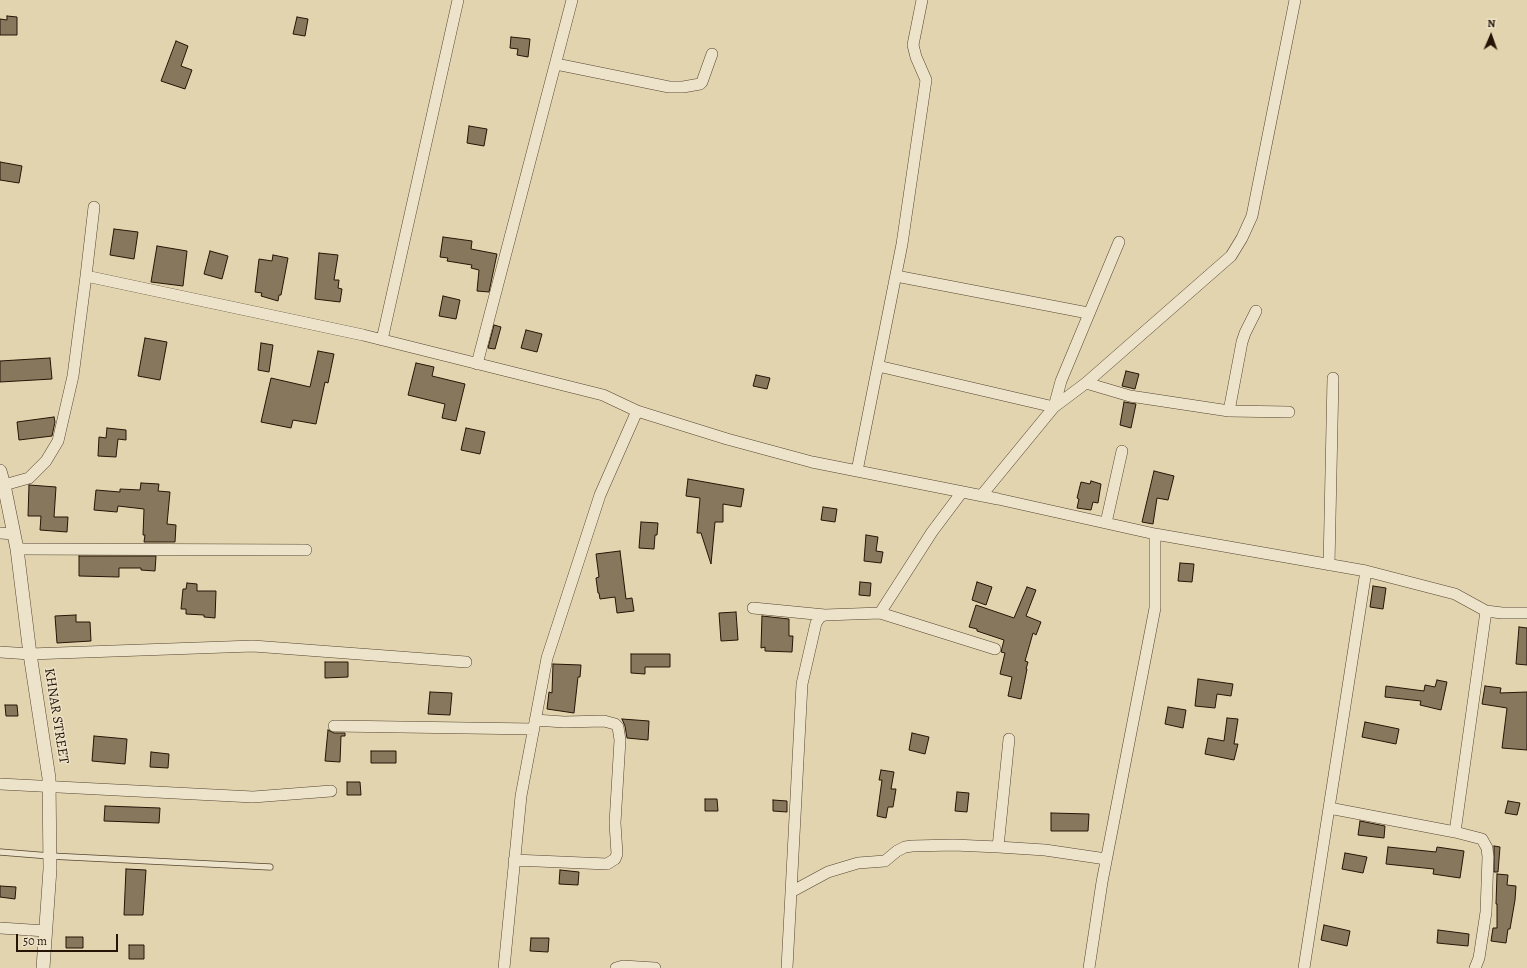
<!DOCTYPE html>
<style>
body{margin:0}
#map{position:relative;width:1527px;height:968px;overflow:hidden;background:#e1d4ae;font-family:Alegreya,serif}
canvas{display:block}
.north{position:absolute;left:1471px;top:16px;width:40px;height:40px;-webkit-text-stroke:3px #ece3ca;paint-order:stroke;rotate:2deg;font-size:11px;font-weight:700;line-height:16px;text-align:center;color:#261406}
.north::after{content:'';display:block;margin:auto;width:14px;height:18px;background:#261406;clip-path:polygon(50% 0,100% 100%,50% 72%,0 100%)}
.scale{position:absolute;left:16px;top:934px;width:102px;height:18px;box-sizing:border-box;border:2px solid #261406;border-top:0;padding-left:5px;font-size:12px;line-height:14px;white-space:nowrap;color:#261406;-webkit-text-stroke:3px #ece3ca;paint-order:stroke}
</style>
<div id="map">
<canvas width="1527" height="968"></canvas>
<div class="north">N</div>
<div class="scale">50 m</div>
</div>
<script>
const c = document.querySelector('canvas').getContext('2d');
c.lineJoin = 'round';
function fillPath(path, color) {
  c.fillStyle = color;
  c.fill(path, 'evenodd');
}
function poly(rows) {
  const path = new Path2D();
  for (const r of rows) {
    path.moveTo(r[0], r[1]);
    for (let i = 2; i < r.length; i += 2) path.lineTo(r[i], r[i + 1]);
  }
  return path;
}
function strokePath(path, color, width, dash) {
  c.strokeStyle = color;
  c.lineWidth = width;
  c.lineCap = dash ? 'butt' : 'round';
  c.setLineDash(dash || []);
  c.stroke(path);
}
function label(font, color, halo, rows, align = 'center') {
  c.font = font + ' Alegreya,serif';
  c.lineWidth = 3;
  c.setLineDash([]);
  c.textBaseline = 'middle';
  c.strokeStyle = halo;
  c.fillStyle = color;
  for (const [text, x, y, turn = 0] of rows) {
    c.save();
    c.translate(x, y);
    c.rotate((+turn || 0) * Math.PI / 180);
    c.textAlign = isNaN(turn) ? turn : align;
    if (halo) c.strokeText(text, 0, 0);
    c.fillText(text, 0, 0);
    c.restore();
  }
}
const building = poly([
 [7,16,17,17,17,35,0,35,0,19,7,20,7,16],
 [297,17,308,19,305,36,293,34,297,17],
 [511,37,530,39,528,57,517,55,518,49,510,48,511,37],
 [176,41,188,46,181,66,192,70,185,89,161,81,176,41],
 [469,126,487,129,484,146,467,143,469,126],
 [0,162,22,166,19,183,0,180,0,162],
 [114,229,138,232,134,259,110,255,114,229],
 [443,237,472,241,471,249,497,254,489,292,477,291,479,270,471,268,472,265,447,261,448,258,440,257,443,237],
 [157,246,187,251,183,286,151,282,157,246],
 [210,251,228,256,222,279,204,274,210,251],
 [319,253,338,255,334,280,339,280,338,288,342,289,340,302,315,299,319,253],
 [273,255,288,258,281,295,279,295,278,301,261,296,262,293,255,292,259,259,272,261,273,255],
 [443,296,460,300,456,319,439,316,443,296],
 [494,325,501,327,495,349,488,348,494,325],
 [526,330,542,334,537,352,521,348,526,330],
 [145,338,167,342,160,380,138,376,145,338],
 [261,343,273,345,269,372,258,370,261,343],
 [318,351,334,354,328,383,325,382,316,424,293,420,291,428,261,422,271,378,310,387,318,351],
 [50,358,52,379,0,382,0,361,50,358],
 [416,363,434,367,432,376,465,384,456,421,442,418,445,404,408,395,416,363],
 [1126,371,1139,374,1135,389,1122,386,1126,371],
 [756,375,770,378,767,389,753,386,756,375],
 [1124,402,1136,404,1131,428,1120,425,1124,402],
 [54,417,55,422,52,436,19,440,17,422,54,417],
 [107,428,126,430,126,440,118,439,116,457,98,456,99,437,106,438,107,428],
 [466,428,485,432,480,454,461,450,466,428],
 [1154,471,1174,476,1168,500,1157,498,1153,524,1142,522,1154,471],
 [688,479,744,489,741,507,723,504,723,522,715,522,711,564,701,533,697,533,700,498,686,496,688,479],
 [1091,481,1101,484,1098,503,1093,502,1091,510,1077,508,1079,499,1077,498,1081,482,1090,484,1091,481],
 [141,483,159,484,158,491,170,492,167,524,176,525,175,542,144,542,145,535,143,535,144,509,118,506,117,512,94,510,96,490,120,492,120,489,140,490,141,483],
 [29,485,56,487,54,517,68,517,67,532,40,530,41,516,28,516,29,485],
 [823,507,837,509,835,522,821,520,823,507],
 [641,522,658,523,657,535,655,535,654,549,639,548,641,522],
 [866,535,878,537,876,551,883,552,881,563,864,561,866,535],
 [620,551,626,599,632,598,634,611,617,613,615,597,600,599,599,593,598,593,596,578,599,577,596,554,620,551],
 [79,556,156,556,155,571,141,570,141,568,119,568,119,577,79,576,79,556],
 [1180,563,1194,564,1192,582,1178,581,1180,563],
 [860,582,871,583,870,596,859,595,860,582],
 [977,582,992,587,986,605,972,600,977,582],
 [187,583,197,584,197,591,216,591,215,618,204,617,204,615,186,614,186,609,181,609,183,589,186,589,187,583],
 [1373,586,1386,588,1383,609,1370,607,1373,586],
 [1027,587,1036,590,1026,616,1041,622,1036,635,1033,633,1025,661,1028,662,1026,669,1027,669,1021,699,1008,696,1012,677,1000,674,1005,653,1001,652,1004,640,977,631,977,629,969,627,976,605,1014,618,1027,587],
 [736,612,738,640,721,641,719,613,736,612],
 [76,615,76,622,90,622,91,641,57,643,55,616,76,615],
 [762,616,789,619,789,636,793,636,792,652,765,651,765,647,761,648,762,616],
 [1519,627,1527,628,1527,665,1516,664,1519,627],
 [631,654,670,654,670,667,645,667,645,674,631,673,631,654],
 [325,662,348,662,348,677,325,678,325,662],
 [553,664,581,665,580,677,578,677,574,713,547,709,549,692,552,693,553,664],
 [1198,679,1233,684,1231,696,1217,694,1215,708,1195,706,1198,679],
 [1437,680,1447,682,1441,710,1420,705,1421,701,1385,697,1386,686,1424,691,1425,685,1435,687,1437,680],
 [1485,686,1501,688,1500,693,1527,692,1527,750,1502,748,1507,708,1482,704,1485,686],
 [430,692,452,693,450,715,428,714,430,692],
 [5,705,17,705,18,716,6,716,5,705],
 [1168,707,1186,710,1183,728,1165,724,1168,707],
 [1227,718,1238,719,1234,744,1238,744,1234,760,1205,754,1208,738,1224,741,1227,718],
 [622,719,649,721,648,740,627,738,625,726,622,719],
 [1365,722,1399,729,1396,744,1362,737,1365,722],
 [328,730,334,733,345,733,345,736,341,736,340,762,325,761,328,730],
 [912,733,929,737,925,754,909,750,912,733],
 [94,736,127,739,125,764,92,761,94,736],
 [371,751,396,751,396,763,371,763,371,751],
 [151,752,169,754,168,768,150,767,151,752],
 [881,770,894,772,891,789,896,789,893,807,888,807,886,818,877,816,882,780,879,780,881,770],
 [347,782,360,782,361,795,347,795,347,782],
 [957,792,969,793,967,812,955,811,957,792],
 [705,799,717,799,718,811,705,811,705,799],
 [773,800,787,801,787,812,773,811,773,800],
 [1508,801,1520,803,1517,815,1505,813,1508,801],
 [105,806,160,808,159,823,104,821,105,806],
 [1051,813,1089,814,1088,831,1051,831,1051,813],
 [1360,821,1385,826,1384,838,1358,835,1360,821],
 [1494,846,1500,847,1498,872,1494,872,1494,846],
 [1388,847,1436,852,1437,847,1464,851,1460,878,1433,874,1434,869,1386,864,1388,847],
 [1345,853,1367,857,1363,873,1342,869,1345,853],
 [126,869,146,870,143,915,124,915,126,869],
 [560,870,579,872,578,885,559,884,560,870],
 [1497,874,1508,875,1507,885,1516,886,1515,900,1510,929,1508,929,1506,943,1491,941,1493,928,1497,928,1497,904,1496,904,1497,874],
 [0,886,16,887,15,899,0,897,0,886],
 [1324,925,1350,931,1347,946,1321,940,1324,925],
 [1438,930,1469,934,1468,946,1437,943,1438,930],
 [66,937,83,937,83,948,66,948,66,937],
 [531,938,549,938,548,952,530,951,531,938],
 [129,945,144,945,144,959,129,959,129,945]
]);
const service = poly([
 [0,852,50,856,270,867]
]);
const minor = poly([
 [556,64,669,87,683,87,700,84,702,82,712,54],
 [86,276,94,207],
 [896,276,1088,313],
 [382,340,458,0],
 [477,364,572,0],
 [878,366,1054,407,1086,383,1231,256,1242,238,1252,216,1295,0],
 [1086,383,1130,396,1229,411,1289,412],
 [1229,411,1242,342,1245,333,1256,311],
 [857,471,902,244,926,80,916,57,913,45,922,0],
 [4,485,29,478,46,461,58,441,73,376,86,276,363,335,603,395,637,411,727,439,812,462,998,499,1155,534,1366,571,1455,594,1486,611,1502,613,1527,613],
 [981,496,1054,407,1061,381,1119,242],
 [1106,523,1122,451],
 [0,533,14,534],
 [17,549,306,550],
 [1329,565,1333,378],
 [753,608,825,615],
 [880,613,932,532,962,492],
 [0,652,30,654,253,646,466,662],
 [334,726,534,729],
 [0,784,253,797,331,791],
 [1329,808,1455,832,1482,839,1487,848,1488,857,1486,912,1479,958,1475,968],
 [1455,832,1486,611],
 [998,847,1009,739],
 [514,860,607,864,615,859,617,854,615,823,620,740,618,727,615,724,604,721,564,722,535,720],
 [791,892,828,872,858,863,885,861,897,851,905,847,912,846,954,845,998,847,1045,850,1106,859],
 [0,928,46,931],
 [504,968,521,796,547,658,600,495,637,411],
 [616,968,623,966,655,968],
 [787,968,802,684,816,623,820,617,825,615,880,613,995,649],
 [1089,968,1102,882,1155,608,1155,534],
 [1304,968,1366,571]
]);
const tertiary = poly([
 [0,471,4,485,17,549,30,654,49,778,50,869,43,968]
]);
const streetNames = [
 ["KHNAR STREET",56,716,81]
];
fillPath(building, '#87785d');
strokePath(building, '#261406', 1);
strokePath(service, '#554430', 7);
strokePath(minor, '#554430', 12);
strokePath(tertiary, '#554430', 14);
strokePath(service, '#ece3ca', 5.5);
strokePath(minor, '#ece3ca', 11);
strokePath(tertiary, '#ece3ca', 13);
label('14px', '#261406', '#ece3ca', streetNames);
</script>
